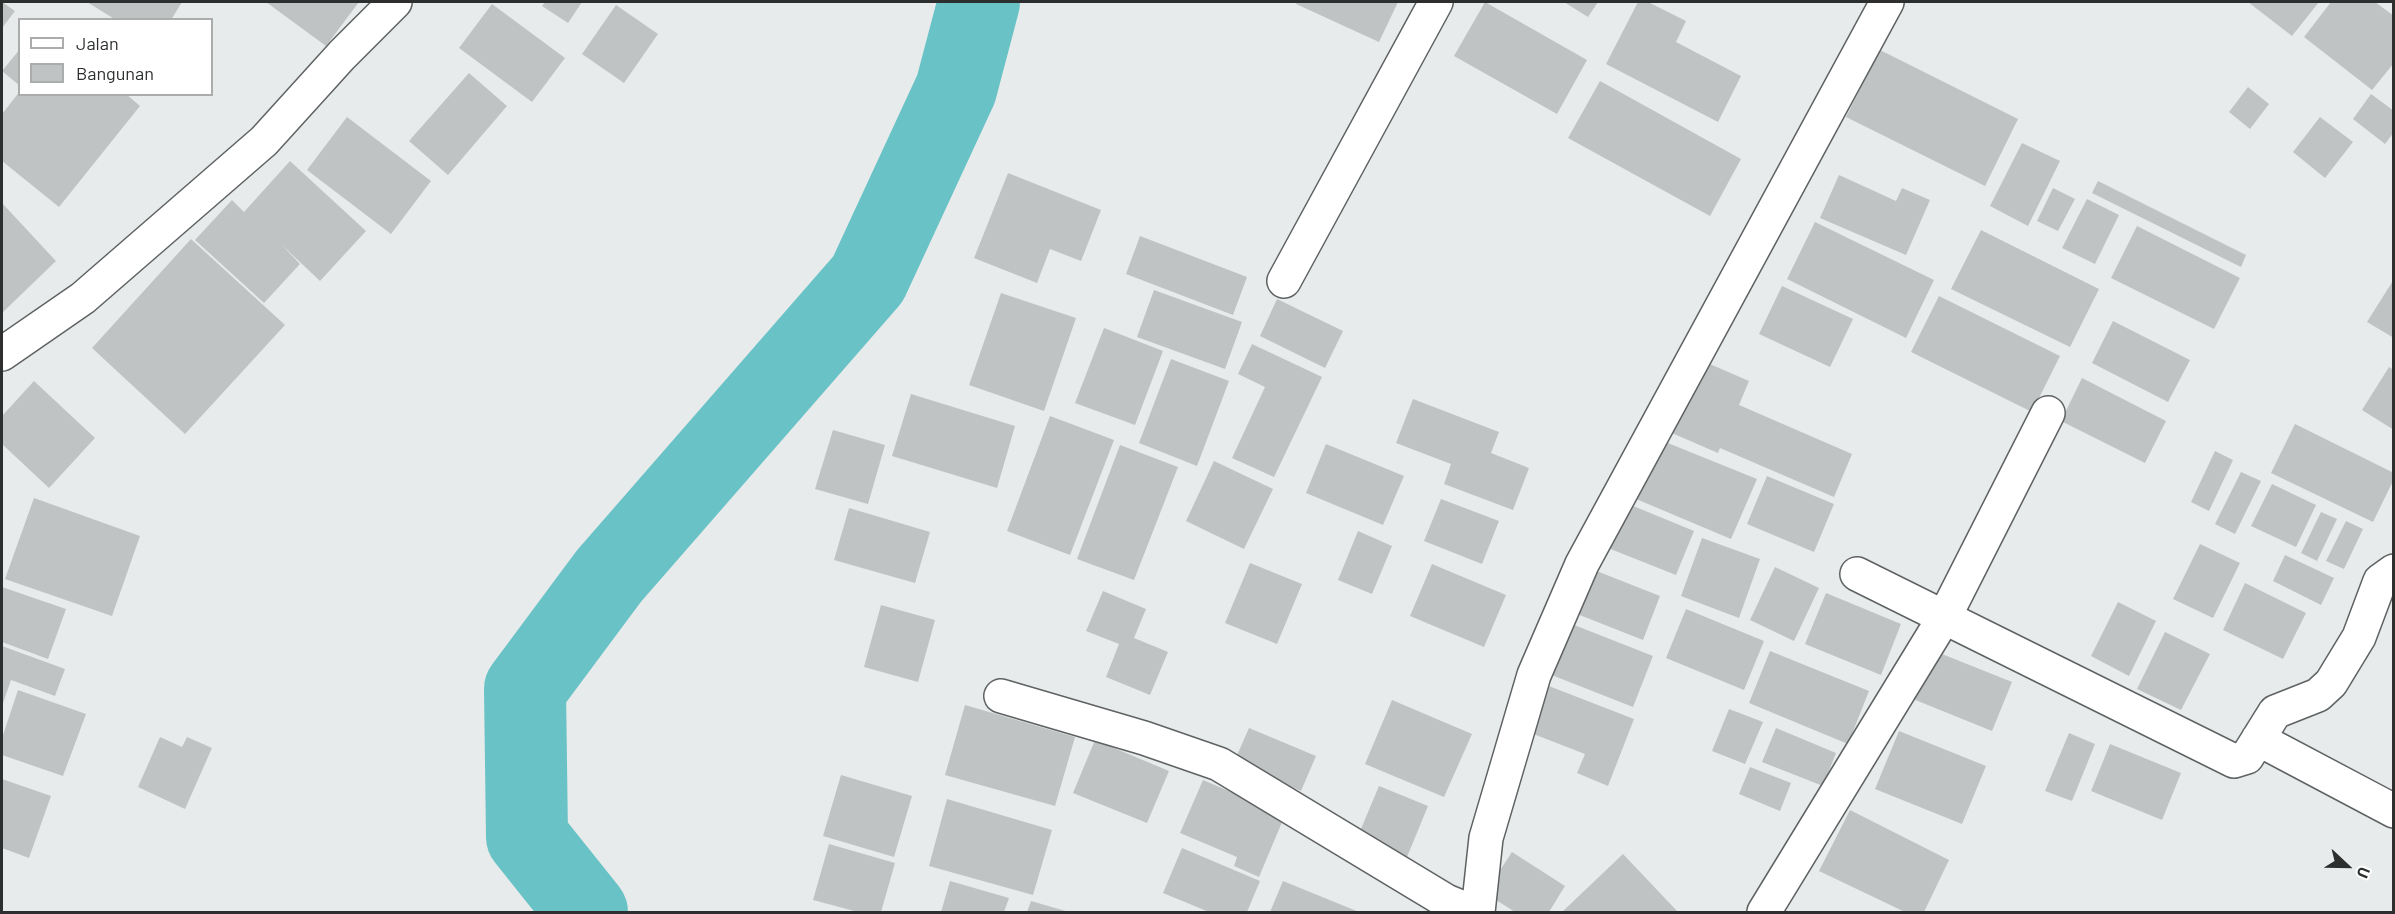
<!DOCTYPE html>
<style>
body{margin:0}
#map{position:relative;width:2395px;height:914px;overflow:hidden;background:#e7ebeb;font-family:Barlow,sans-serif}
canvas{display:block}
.frame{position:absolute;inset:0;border:3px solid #2d2f2f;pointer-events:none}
.legend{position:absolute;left:18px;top:18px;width:195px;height:78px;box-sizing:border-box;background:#fff;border:2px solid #abacac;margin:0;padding:8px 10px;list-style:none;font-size:18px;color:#2d2f2f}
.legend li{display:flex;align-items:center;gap:12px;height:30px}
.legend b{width:30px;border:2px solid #abacac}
.north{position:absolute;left:2317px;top:836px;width:60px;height:60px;-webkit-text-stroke:4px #fff;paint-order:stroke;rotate:112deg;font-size:16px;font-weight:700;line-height:24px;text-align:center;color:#2d2f2f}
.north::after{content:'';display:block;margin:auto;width:21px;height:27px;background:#2d2f2f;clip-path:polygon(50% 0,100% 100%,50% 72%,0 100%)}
</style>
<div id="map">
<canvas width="2395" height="914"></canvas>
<div class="frame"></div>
<ul class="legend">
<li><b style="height:8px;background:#fff"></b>Jalan</li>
<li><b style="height:16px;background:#c0c3c4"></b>Bangunan</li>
</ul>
<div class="north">U</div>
</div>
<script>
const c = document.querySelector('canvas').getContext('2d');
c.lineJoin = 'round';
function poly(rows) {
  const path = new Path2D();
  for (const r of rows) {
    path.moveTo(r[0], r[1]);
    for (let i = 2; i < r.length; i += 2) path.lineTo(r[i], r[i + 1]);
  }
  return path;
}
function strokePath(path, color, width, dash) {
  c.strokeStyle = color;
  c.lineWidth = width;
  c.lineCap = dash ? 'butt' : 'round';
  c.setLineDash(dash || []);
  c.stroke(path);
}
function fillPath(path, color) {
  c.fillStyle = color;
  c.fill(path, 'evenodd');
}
const river = poly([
 [587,912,527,837,525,689,609,576,868,279,956,89,979,2]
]);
const building = poly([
 [2,2,15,11,2,28],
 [87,2,182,2,171,20,116,20],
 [266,2,359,2,326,46],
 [545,2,582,2,568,23,542,6],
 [1297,2,1398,2,1379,42,1296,4],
 [1485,2,1587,60,1557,114,1454,56],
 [1564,2,1598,2,1588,17],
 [1638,2,1648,2,1686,21,1676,42,1741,76,1718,122,1606,64],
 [2248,2,2319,2,2292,36],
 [2331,2,2375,2,2394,16,2394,63,2372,90,2304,37],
 [492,4,565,58,532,102,459,48],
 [616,5,658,34,624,83,582,54],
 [20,49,20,86,2,71],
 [1880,50,2018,119,1985,186,1846,117],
 [469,73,507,106,448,175,409,141],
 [1600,81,1741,159,1710,216,1568,138],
 [2248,87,2269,104,2250,129,2229,112],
 [20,91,20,94,126,94,140,106,59,207,2,161,2,114],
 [2371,94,2394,111,2394,132,2385,144,2353,119],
 [347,117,431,181,391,234,307,170],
 [2320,117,2353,142,2325,178,2293,152],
 [2022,143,2060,161,2028,226,1990,206],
 [290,161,366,231,320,281,282,245,300,264,264,303,195,240,232,200,244,212],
 [1008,173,1101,210,1081,261,1050,249,1037,283,974,258],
 [1839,175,1896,201,1902,188,1930,200,1906,255,1820,218],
 [2098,181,2246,255,2241,267,2092,193],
 [2053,188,2075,199,2058,231,2037,221],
 [2087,199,2119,215,2095,264,2062,248],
 [2,203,56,261,2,313],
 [1815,222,1934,280,1906,338,1787,279],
 [2137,226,2240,278,2214,329,2111,278],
 [1981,230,2099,289,2070,347,1951,289],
 [1140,236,1247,277,1233,315,1126,274],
 [191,239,285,325,185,434,92,348],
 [2394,279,2394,338,2367,322],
 [1782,286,1853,319,1830,367,1759,334],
 [1154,290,1242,322,1225,369,1137,337],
 [1001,293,1076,318,1044,411,969,385],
 [1939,296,2060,356,2032,412,1911,352],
 [1277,299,1343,331,1325,368,1260,336],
 [2113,321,2190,360,2168,402,2092,363],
 [1104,328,1163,351,1135,425,1075,403],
 [1252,344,1322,377,1274,477,1232,458,1265,387,1238,374],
 [1696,358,1749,381,1739,405,1852,454,1834,497,1720,448,1718,453,1665,430],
 [1171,359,1229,381,1197,466,1139,443],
 [2389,367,2394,370,2394,430,2362,410],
 [2082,378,2166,421,2145,463,2061,421],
 [34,381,95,438,49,488,2,444,2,416],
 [911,394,1015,426,997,488,892,456],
 [1413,399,1499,432,1491,453,1529,468,1513,510,1444,484,1451,464,1396,443],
 [1050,416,1114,440,1070,555,1007,531],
 [2295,424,2394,473,2394,479,2373,522,2271,473],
 [833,430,885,445,868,504,815,489],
 [1653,437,1757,479,1731,539,1629,496],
 [1326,444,1404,476,1383,525,1306,493],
 [1120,445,1178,467,1134,580,1077,559],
 [2215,451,2233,460,2209,511,2191,502],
 [1214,461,1273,489,1244,549,1186,521],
 [2241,472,2261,481,2235,534,2215,524],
 [1767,476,1834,504,1814,552,1747,524],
 [2272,484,2316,505,2296,547,2251,526],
 [34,498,140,536,112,616,5,579],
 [1441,499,1499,521,1482,564,1424,541],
 [1626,503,1694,531,1676,575,1608,548],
 [849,508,930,532,915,583,834,560],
 [2321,512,2337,519,2317,561,2301,553],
 [2346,521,2363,529,2344,569,2326,561],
 [1358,531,1392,546,1372,594,1338,580],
 [1702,538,1760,559,1739,618,1681,596],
 [2200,544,2240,563,2213,618,2173,599],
 [2285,555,2334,578,2321,605,2273,581],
 [1250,563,1302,584,1277,644,1225,623],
 [1432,564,1506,595,1484,647,1410,616],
 [1775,567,1819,588,1794,641,1750,620],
 [1589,568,1660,596,1643,640,1572,612],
 [2245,583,2306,613,2283,659,2223,630],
 [2,587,66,609,48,659,2,642],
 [1103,591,1146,609,1134,638,1168,652,1150,695,1106,677,1119,644,1086,631],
 [1826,593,1901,624,1881,675,1805,644],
 [2118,602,2156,621,2129,676,2091,656],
 [881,605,935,620,918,682,864,667],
 [1686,609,1764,641,1744,690,1666,658],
 [1564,621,1653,656,1633,707,1544,672],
 [2165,632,2210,654,2181,710,2137,689],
 [2,646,65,669,55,696,11,680,2,706],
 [1927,648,2012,682,1992,731,1908,697],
 [1770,651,1869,691,1848,744,1749,703],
 [1541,683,1634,719,1608,786,1577,773,1585,754,1523,730],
 [18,690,86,714,63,776,2,755,2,738],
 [1392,700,1472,734,1444,797,1365,764],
 [965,705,1075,737,1055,806,945,775],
 [1729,709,1763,722,1745,764,1712,751],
 [1249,728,1316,756,1301,791,1234,762],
 [1776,728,1836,753,1823,786,1762,762],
 [1899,731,1986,766,1962,824,1875,789],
 [2069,733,2095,744,2072,801,2045,791],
 [160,737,182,747,187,737,212,748,185,809,138,787],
 [1095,740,1169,771,1147,823,1073,793],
 [2110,744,2181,773,2162,820,2091,791],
 [1750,767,1791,783,1780,811,1739,794],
 [841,775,912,796,894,857,823,836],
 [2,779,51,796,29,858,2,848],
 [1203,780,1285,815,1259,877,1234,866,1237,857,1180,833],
 [1379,786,1428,806,1407,857,1358,836],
 [947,799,1052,830,1033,895,929,866],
 [1850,810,1949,860,1924,912,1905,912,1819,871],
 [829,844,895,863,881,912,858,912,813,900],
 [1182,848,1260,881,1247,912,1209,912,1163,893],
 [1512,852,1565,886,1549,912,1515,912,1485,893],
 [1623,854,1678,912,1562,912],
 [950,881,1009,898,1004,912,941,912],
 [1283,881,1359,912,1270,912],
 [1031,901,1069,912,1027,912]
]);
const minor = poly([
 [1284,281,1436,2],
 [2,354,83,298,264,141,342,55,395,2],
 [1857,574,2234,761,2247,757,2275,712,2318,695,2331,683,2359,637,2380,581,2394,571],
 [1001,696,1144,738,1219,764,1446,901,1473,912],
 [2258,739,2394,811],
 [1478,912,1486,838,1534,675,1582,564,1887,2],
 [1764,912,1945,616,2048,413]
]);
strokePath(river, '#69c2c6', 82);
fillPath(building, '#c0c3c4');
strokePath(minor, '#5f6262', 36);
strokePath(minor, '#fff', 33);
</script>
